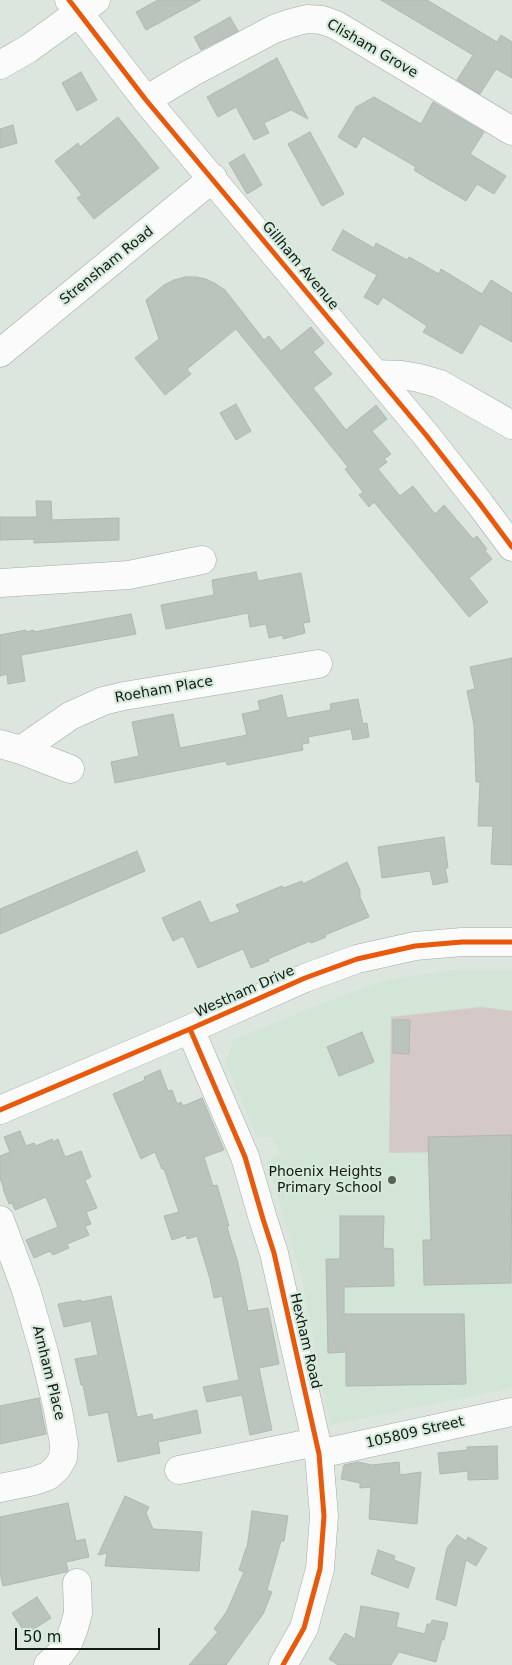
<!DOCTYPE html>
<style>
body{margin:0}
#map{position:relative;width:512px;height:1665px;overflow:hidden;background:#dce6de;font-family:"DejaVu Sans",sans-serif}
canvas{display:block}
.scale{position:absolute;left:15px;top:1628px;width:145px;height:22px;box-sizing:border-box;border:2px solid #121914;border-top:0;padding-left:6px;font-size:15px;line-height:18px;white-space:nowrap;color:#121914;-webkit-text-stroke:4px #d7ebdc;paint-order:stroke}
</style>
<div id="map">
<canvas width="512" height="1665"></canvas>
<div class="scale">50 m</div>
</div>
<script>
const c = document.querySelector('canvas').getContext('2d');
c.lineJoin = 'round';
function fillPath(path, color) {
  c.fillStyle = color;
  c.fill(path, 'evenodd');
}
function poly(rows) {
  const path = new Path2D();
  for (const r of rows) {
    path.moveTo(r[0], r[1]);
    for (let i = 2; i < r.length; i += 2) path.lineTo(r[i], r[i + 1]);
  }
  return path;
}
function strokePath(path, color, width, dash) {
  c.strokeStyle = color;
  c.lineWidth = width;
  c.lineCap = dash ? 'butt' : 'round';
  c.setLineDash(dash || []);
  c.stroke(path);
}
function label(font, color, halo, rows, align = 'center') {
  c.font = font + ' "DejaVu Sans",sans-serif';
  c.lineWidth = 4.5;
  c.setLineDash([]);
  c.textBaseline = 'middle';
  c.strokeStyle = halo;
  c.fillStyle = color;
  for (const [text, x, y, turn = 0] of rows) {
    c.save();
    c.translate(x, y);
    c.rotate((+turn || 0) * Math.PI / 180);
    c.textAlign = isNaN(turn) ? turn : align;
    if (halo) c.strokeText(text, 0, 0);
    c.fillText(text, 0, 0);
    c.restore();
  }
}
const built = poly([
 [454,970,512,970,512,1388,330,1425,302,1279,267,1161,280,1154,272,1137,257,1137,226,1063,233,1040,328,1001,386,980]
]);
const green = poly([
 [481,1007,512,1011,512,1151,389,1153,391,1017]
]);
const building = poly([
 [158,0,201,0,146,30,136,12,158,0],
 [381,0,427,0,497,42,501,35,512,42,512,78,496,69,480,94,457,80,473,55,381,0],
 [230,17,238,31,201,50,194,37,230,17],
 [277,58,308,119,291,110,264,123,269,133,254,140,236,107,218,117,207,97,277,58],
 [81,72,97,100,77,111,62,83,81,72],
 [374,97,421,124,433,102,484,132,470,154,506,176,494,194,477,184,466,201,425,177,414,170,416,167,363,136,356,148,338,137,356,107,374,97],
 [118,117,159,168,94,219,77,198,82,195,55,161,78,143,80,147,118,117],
 [13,125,17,143,0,148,0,129,13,125],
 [310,132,344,194,322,206,288,144,310,132],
 [244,154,262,185,247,194,229,163,244,154],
 [343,230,374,248,376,243,407,260,409,257,439,274,441,269,482,294,491,280,512,293,512,342,480,324,462,354,423,332,427,326,383,297,378,305,364,297,377,275,332,250,343,230],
 [185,277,196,277,206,279,216,284,225,290,264,340,269,336,281,351,311,327,324,343,313,352,332,374,313,388,346,430,376,405,387,419,372,431,391,454,384,459,387,462,378,469,400,496,413,486,435,514,444,505,473,539,477,536,487,549,485,551,492,559,469,578,488,602,469,617,374,502,369,507,359,495,363,492,345,469,348,467,236,329,187,369,191,374,165,395,135,358,159,339,146,300,164,285,174,280,185,277],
 [236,404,251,431,236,440,220,413,236,404],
 [36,501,51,501,52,520,119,518,119,540,34,543,34,539,0,540,0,517,37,517,36,501],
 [256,572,258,581,301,573,310,622,303,623,305,633,283,639,283,635,269,638,266,624,250,627,248,613,166,629,161,605,214,595,212,580,256,572],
 [131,614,136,634,21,655,25,681,8,684,7,674,0,676,0,635,26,630,26,632,34,630,34,632,131,614],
 [512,658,512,865,491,864,493,826,478,826,480,782,476,782,474,725,467,691,475,689,470,667,512,658],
 [282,695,287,718,331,710,330,704,358,699,363,724,367,723,369,737,353,740,351,729,308,737,309,743,302,744,303,750,227,765,226,761,115,783,111,762,139,756,132,722,173,714,180,748,247,735,242,714,260,710,258,701,282,695],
 [444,837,448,868,445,868,448,882,433,885,430,871,382,878,378,847,444,837],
 [137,851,145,871,0,934,0,909,137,851],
 [347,862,360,890,360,897,369,917,325,935,326,937,311,943,310,941,268,959,269,961,251,968,243,949,198,968,183,936,173,941,162,918,200,901,210,923,240,912,236,905,282,886,284,888,302,881,303,884,347,862],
 [393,1020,410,1020,409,1054,393,1053,393,1020],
 [362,1032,374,1062,339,1076,327,1047,362,1032],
 [160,1070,168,1091,172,1090,177,1104,181,1102,183,1106,202,1098,224,1150,204,1157,213,1186,217,1185,229,1226,227,1227,238,1263,248,1311,268,1308,279,1364,259,1368,272,1430,250,1435,242,1395,207,1402,203,1387,239,1380,222,1296,214,1298,210,1279,197,1236,187,1239,186,1235,172,1240,164,1216,179,1212,164,1169,162,1169,155,1152,141,1159,113,1094,145,1080,144,1077,160,1070],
 [20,1131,26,1146,34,1143,36,1146,52,1139,53,1142,58,1139,65,1157,81,1151,91,1177,85,1180,97,1208,86,1212,91,1224,85,1226,89,1235,67,1244,69,1248,53,1255,50,1251,34,1258,26,1240,58,1227,46,1197,15,1210,12,1203,9,1204,3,1189,4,1189,0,1178,0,1156,10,1152,4,1137,20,1131],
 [512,1135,511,1283,424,1285,423,1240,431,1240,428,1137,512,1135],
 [340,1216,384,1216,383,1248,393,1249,394,1286,344,1287,344,1314,464,1314,466,1384,346,1386,346,1352,328,1353,326,1259,340,1259,340,1216],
 [111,1296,137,1417,152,1414,153,1420,197,1410,201,1433,158,1442,160,1453,118,1462,108,1412,89,1416,83,1385,81,1385,75,1359,98,1355,91,1321,64,1327,58,1304,81,1300,81,1302,111,1296],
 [39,1398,46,1434,0,1444,0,1406,39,1398],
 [497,1446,498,1479,468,1480,468,1471,440,1474,438,1453,467,1450,467,1447,497,1446],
 [358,1462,372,1465,399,1462,400,1475,421,1472,417,1524,369,1519,371,1487,360,1488,360,1483,341,1479,344,1465,358,1462],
 [125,1496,149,1507,146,1513,153,1529,202,1532,199,1571,105,1566,107,1553,98,1555,125,1496],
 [68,1503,76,1541,85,1539,89,1557,66,1562,68,1571,66,1572,3,1586,0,1573,0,1517,68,1503],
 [252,1511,288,1516,284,1541,281,1541,267,1590,272,1592,263,1614,226,1665,189,1665,218,1632,214,1629,227,1611,244,1572,239,1570,246,1548,247,1548,252,1511],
 [457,1535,466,1541,468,1537,487,1548,476,1566,466,1560,456,1606,436,1599,447,1548,457,1535],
 [378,1550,395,1556,394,1560,415,1568,408,1588,371,1574,378,1550],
 [37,1597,51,1618,26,1634,12,1613,37,1597],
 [361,1606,399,1613,396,1627,425,1634,427,1624,431,1624,432,1620,448,1623,444,1640,442,1639,436,1662,399,1652,391,1665,338,1665,329,1659,345,1633,355,1639,361,1606]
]);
const minor = poly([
 [69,0,146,100,426,435,480,504,512,547],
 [0,65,28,49,96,0],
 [146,100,191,73,274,29,291,23,307,19,322,20,336,25,512,131],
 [0,353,213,178],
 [375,374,402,375,419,378,440,384,512,425],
 [0,583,129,575,202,560],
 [0,744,21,750,70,769],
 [21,750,70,716,103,701,124,696,318,664],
 [190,1029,245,1157,263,1219,274,1253,319,1454,324,1516,320,1569,304,1628,283,1665],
 [0,1110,190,1029,305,978,357,959,415,946,462,942,512,942],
 [0,1220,26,1290,44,1352,58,1410,64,1444,63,1458,57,1468,48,1476,34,1481,0,1488],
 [319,1454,512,1412],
 [179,1470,316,1442],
 [48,1665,60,1654,69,1641,74,1628,78,1613,77,1583]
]);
const cycleway = poly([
 [69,0,146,100,426,435,480,504,512,547],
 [190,1029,245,1157,263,1219,274,1253,319,1454,324,1516,320,1569,304,1628,283,1665],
 [0,1110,190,1029,305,978,357,959,415,946,462,942,512,942]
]);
const markers = [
 [392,1180,5,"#59615b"]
];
const streetNames = [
 ["Clisham Grove",372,49,30],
 ["Strensham Road",107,266,-39],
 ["Gillham Avenue",300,266,50],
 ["Roeham Place",164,690,-10],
 ["Westham Drive",245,992,-24],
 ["Hexham Road",305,1341,77],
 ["Arnham Place",48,1373,76],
 ["105809 Street",415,1433,-13]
];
const poiNames = [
 ["Phoenix Heights",382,1172],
 ["Primary School",382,1188]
];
fillPath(built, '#d2e5d6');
fillPath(green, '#d5c9c7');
fillPath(building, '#bac4bc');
strokePath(building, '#afb7b1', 1);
strokePath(minor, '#a3aba5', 29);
strokePath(minor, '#fafbfa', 28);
strokePath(cycleway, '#e8590c', 5);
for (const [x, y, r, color] of markers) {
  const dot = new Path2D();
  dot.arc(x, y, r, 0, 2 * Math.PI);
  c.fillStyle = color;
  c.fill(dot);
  strokePath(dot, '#d7ebdc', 2);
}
label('14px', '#121914', '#d7ebdc', streetNames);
label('14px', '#121914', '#d7ebdc', poiNames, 'right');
</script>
